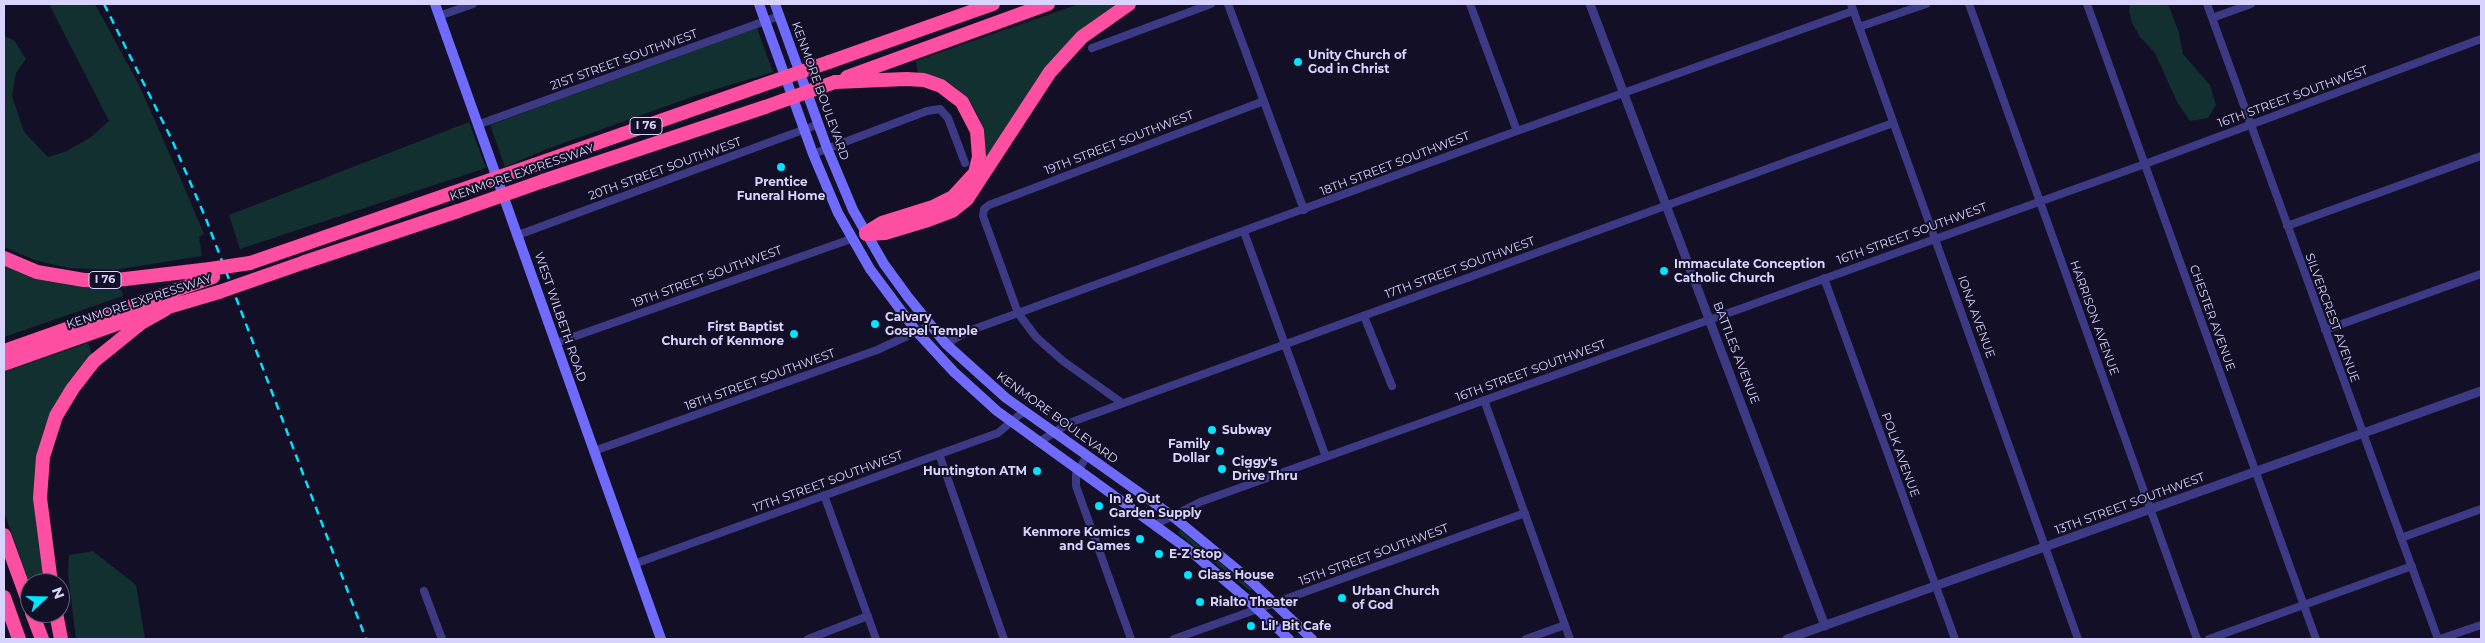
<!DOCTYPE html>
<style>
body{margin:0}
#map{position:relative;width:2485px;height:643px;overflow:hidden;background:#130f26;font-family:Montserrat,sans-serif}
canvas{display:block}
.frame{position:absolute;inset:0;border:5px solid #d9d4ff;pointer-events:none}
.north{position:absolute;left:20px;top:573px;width:50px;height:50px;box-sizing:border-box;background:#130f26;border:1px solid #625e7d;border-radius:50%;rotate:69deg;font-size:14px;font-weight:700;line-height:20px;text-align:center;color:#d9d4ff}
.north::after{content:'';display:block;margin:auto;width:18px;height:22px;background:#00e5ff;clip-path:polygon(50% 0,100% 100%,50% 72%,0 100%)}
</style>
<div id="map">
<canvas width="2485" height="643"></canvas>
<div class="frame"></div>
<div class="north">N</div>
</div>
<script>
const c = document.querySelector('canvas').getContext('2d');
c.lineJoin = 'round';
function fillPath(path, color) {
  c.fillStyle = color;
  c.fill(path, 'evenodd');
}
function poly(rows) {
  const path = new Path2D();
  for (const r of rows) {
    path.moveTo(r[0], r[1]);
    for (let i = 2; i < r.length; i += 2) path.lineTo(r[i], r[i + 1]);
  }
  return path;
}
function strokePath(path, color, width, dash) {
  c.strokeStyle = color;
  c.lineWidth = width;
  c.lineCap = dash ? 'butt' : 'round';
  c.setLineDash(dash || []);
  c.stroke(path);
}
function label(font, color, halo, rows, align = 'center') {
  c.font = font + ' Montserrat,sans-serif';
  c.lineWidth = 4;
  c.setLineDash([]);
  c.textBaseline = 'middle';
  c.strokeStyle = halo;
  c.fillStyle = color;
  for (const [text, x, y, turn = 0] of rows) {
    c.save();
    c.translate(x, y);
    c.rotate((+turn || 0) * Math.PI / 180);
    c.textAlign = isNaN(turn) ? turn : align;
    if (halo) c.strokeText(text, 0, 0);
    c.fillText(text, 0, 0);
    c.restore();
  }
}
const green = poly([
 [49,4,95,4,139,85,182,182,204,234,199,237,202,256,114,270,69,268,37,261,4,247,4,36,14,40,26,59,16,73,12,96,24,132,48,157,67,151,91,137,109,121],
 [1079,4,1118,4,1091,22,1051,63,986,164,980,119,968,98,947,81,918,74,916,61],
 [2130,4,2164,4,2169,6,2179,33,2183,54,2210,85,2216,105,2208,118,2190,121,2177,102,2155,53,2140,37,2132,23,2129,11],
 [757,28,773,72,700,94,547,149,505,167,490,125],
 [469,122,486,168,240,249,229,215],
 [4,264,88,286,122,290,123,296,4,337],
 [88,343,92,354,70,380,44,429,37,465,46,583,30,583,30,585,4,512,4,372],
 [1180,530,1252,589,1250,591,1178,533],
 [93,551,136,585,145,639,76,639,68,574,69,555]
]);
const minor = poly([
 [1228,4,1304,210],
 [1470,4,1517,131],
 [1851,4,2078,639],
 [1969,4,2197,639],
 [2087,4,2316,639],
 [2207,4,2438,639],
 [439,16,473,4],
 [2212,18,2251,4],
 [1859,27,1926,4],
 [1092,48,1211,4],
 [477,125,779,16],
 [813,154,927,111,940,109,948,118,965,163],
 [2287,226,2481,156],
 [1244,232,1326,457],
 [518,235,819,124],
 [1824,278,1955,639],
 [1364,316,1392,386],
 [2325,330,2481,274],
 [556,343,851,239],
 [946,344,966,332,1517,131,1853,11],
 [1484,400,1570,639],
 [1122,403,1063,361,1036,337,1018,313,983,216,984,209,989,205,1264,101],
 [1039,442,1069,423,1893,123],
 [594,451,877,350,931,325],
 [939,454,1004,639],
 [1087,456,1076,474,1076,486,1131,639],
 [824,495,876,639],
 [1155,525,1200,502,2145,164,2481,39],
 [2401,538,2481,509],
 [634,564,998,433,1024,411],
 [424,591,442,639],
 [808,639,868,616],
 [1174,639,1525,513],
 [1526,639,1565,625],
 [2209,639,2412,566],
 [2440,639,2481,625]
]);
const tertiary = poly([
 [1590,4,1825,626],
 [1787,639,2481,391]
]);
const secondary = poly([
 [435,4,661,639],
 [759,4,813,154,838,213,870,269,917,332,954,372,997,411,1189,550,1249,601,1289,639],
 [775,4,827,148,853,210,884,264,908,297,946,344,1006,398,1171,515,1205,543,1251,581,1312,639]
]);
const motorway = poly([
 [829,62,993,4],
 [847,77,1048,4],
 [835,82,906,79,924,80,941,86,962,102,977,131,979,157,975,173,953,197,933,207,882,223,866,233],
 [534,165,757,87],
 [543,181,765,107],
 [866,234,885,233,928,220,952,211,967,199,1050,72,1082,37,1129,4],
 [4,258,37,272,84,280,117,280,210,269],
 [305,262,458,211],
 [250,263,452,193],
 [4,351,213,277],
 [4,364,148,313,219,292],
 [4,535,30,606],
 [51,583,40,498,43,457,56,416,73,388,94,361,141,323,166,309],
 [4,597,19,639],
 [32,613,42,639],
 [56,613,61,639]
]);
const rail = poly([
 [104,4,172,140,206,219,366,639]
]);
const motorwayBridge = poly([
 [757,87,829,62],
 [765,107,835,82],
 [452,193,534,165],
 [458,211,543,181],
 [210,269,250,263],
 [219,292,305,262]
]);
const markers = [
 [1298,62,5,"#00e5ff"],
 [781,167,5,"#00e5ff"],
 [1664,271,5,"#00e5ff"],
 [875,324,5,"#00e5ff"],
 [794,334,5,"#00e5ff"],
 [1212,430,5,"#00e5ff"],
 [1220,451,5,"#00e5ff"],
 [1222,469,5,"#00e5ff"],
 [1037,471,5,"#00e5ff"],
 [1099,506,5,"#00e5ff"],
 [1140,539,5,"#00e5ff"],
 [1159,554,5,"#00e5ff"],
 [1188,575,5,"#00e5ff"],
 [1342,598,5,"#00e5ff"],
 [1200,602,5,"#00e5ff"],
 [1251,626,5,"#00e5ff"]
];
const shields = [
 [646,126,32],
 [105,280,32]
];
const shieldNames = [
 ["I 76",646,126],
 ["I 76",105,280]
];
const poiNames = [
 ["Unity Church of",1308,55],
 ["God in Christ",1308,69],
 ["Prentice",781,182,"center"],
 ["Funeral Home",781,196,"center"],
 ["Immaculate Conception",1674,264],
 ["Catholic Church",1674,278],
 ["Calvary",885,317],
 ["Gospel Temple",885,331],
 ["First Baptist",784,327,"right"],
 ["Church of Kenmore",784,341,"right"],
 ["Subway",1222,430],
 ["Family",1210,444,"right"],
 ["Dollar",1210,458,"right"],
 ["Ciggy's",1232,462],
 ["Drive Thru",1232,476],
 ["Huntington ATM",1027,471,"right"],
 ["In & Out",1109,499],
 ["Garden Supply",1109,513],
 ["Kenmore Komics",1130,532,"right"],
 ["and Games",1130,546,"right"],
 ["E-Z Stop",1169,554],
 ["Glass House",1198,575],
 ["Urban Church",1352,591],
 ["of God",1352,605],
 ["Rialto Theater",1210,602],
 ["Lil' Bit Cafe",1261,626]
];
const streetNames = [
 ["21ST STREET SOUTHWEST",624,60,-20],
 ["KENMORE BOULEVARD",820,91,70],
 ["16TH STREET SOUTHWEST",2293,97,-20],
 ["19TH STREET SOUTHWEST",1119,143,-21],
 ["18TH STREET SOUTHWEST",1395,164,-21],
 ["20TH STREET SOUTHWEST",665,169,-20],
 ["KENMORE EXPRESSWAY",522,173,-19],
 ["16TH STREET SOUTHWEST",1912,234,-20],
 ["17TH STREET SOUTHWEST",1460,268,-20],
 ["19TH STREET SOUTHWEST",707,277,-20],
 ["KENMORE EXPRESSWAY",139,302,-18],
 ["WEST WILBETH ROAD",560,317,71],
 ["IONA AVENUE",1976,317,70],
 ["HARRISON AVENUE",2094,318,70],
 ["CHESTER AVENUE",2212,318,70],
 ["SILVERCREST AVENUE",2332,318,70],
 ["BATTLES AVENUE",1736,353,69],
 ["16TH STREET SOUTHWEST",1531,371,-20],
 ["18TH STREET SOUTHWEST",760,380,-20],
 ["KENMORE BOULEVARD",1057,418,36],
 ["POLK AVENUE",1900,455,70],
 ["17TH STREET SOUTHWEST",828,482,-20],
 ["13TH STREET SOUTHWEST",2130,504,-20],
 ["15TH STREET SOUTHWEST",1374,555,-20]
];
fillPath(green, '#12302f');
strokePath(minor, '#3d3a85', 8);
strokePath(tertiary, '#3d3a85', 9);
strokePath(secondary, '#6f6bff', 10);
strokePath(motorway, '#ff4fa3', 14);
strokePath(rail, '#00e5ff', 2.5, [8, 6]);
strokePath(motorwayBridge, '#ff4fa3', 14);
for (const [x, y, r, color] of markers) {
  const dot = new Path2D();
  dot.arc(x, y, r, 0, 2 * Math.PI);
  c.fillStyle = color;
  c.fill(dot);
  strokePath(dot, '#130f26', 2);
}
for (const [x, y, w] of shields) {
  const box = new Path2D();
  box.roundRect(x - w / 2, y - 8.5, w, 17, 4);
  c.fillStyle = '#130f26';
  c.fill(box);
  strokePath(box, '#d9d4ff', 1);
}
label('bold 11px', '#d9d4ff', null, shieldNames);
label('bold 12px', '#d9d4ff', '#130f26', poiNames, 'left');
label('12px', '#d9d4ff', '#130f26', streetNames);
</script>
